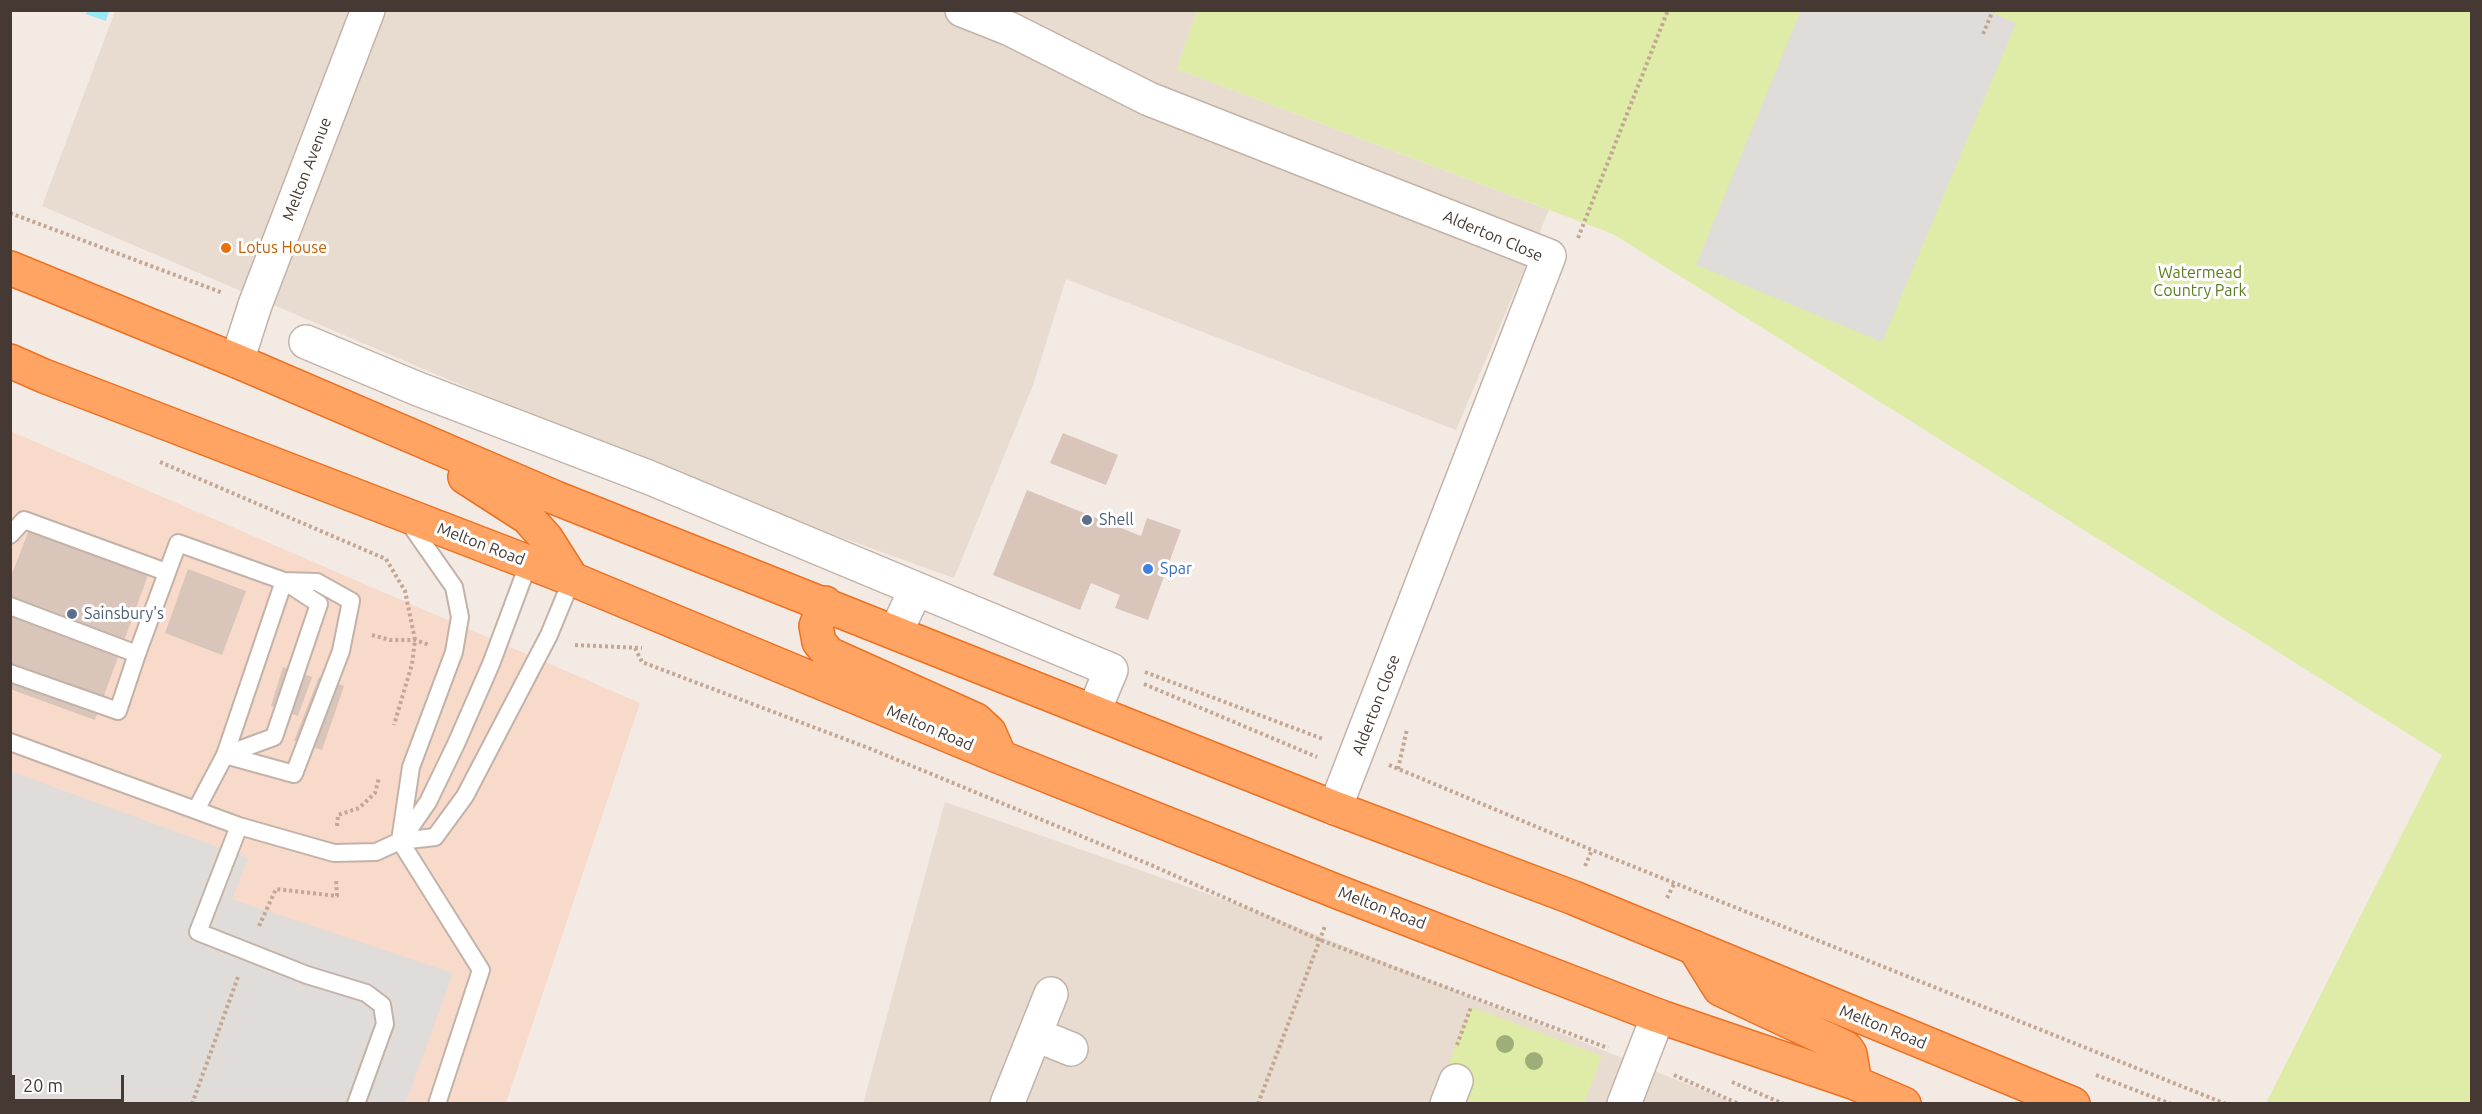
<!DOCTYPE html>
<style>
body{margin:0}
#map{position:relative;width:2482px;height:1114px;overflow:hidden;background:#f3eae3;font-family:Ubuntu,sans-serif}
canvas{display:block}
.frame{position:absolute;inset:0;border:12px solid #463933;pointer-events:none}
.scale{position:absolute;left:12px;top:1075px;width:112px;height:27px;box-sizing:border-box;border:3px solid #463933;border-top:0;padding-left:8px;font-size:18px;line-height:21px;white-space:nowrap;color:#463933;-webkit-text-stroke:4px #fff;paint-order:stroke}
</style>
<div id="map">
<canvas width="2482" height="1114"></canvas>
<div class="frame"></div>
<div class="scale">20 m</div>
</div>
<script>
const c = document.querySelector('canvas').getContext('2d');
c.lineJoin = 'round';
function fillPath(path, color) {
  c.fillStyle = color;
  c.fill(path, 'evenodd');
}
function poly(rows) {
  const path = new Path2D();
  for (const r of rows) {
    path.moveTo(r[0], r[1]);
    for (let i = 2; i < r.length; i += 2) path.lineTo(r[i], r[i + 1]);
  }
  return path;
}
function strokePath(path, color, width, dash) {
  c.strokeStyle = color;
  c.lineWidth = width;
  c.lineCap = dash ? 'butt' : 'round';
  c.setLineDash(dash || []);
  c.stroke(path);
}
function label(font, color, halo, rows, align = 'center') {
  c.font = font + ' Ubuntu,sans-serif';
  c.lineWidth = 6;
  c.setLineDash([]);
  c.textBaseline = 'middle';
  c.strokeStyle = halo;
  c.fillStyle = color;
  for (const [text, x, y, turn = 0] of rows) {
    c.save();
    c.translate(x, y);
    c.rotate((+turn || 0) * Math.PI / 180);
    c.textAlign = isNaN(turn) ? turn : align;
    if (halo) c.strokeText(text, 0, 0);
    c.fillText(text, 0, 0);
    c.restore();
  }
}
const residential = poly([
 [1197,10,1177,69,1549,210,1456,430,1066,279,1033,385,954,578,695,485,42,206,115,11],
 [945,802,1265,914,1734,1103,863,1104]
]);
const commercial = poly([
 [10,431,640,703,506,1103,11,1103]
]);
const green = poly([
 [1197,10,2471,11,2471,1103,2266,1103,2442,755,1613,234,1177,69],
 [1471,1007,1602,1056,1584,1103,1447,1103,1444,1076]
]);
const parking = poly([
 [1801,10,1988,11,2016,23,1882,342,1696,265],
 [10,771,248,858,232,899,453,973,406,1103,11,1103]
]);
const water = poly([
 [87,11,87,10,109,11,106,21,86,14]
]);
const building = poly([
 [1063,433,1118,455,1106,485,1050,463],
 [1027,490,1141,536,1147,518,1181,530,1148,620,1115,608,1120,595,1091,583,1080,610,993,575],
 [32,522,151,567,95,720,10,689,10,579],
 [188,569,246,591,222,655,165,633],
 [283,667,312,677,298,716,271,706],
 [319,677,344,686,322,750,294,741]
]);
const path = poly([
 [1983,34,1993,10],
 [10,213,223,293],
 [1578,238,1668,10],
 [160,462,386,559,405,591,415,640,412,664,394,725],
 [372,635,390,640,415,640,429,645],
 [575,645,642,648],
 [635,648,642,662,871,749,1151,865,1320,940,1608,1048],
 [1145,672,1323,739],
 [1144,684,1317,757],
 [1389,765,1592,850,2226,1104],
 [1398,769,1407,729],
 [337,826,338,815,359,808,375,793,379,778],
 [1585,866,1592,850],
 [1667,898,1675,882],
 [259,926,276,889,337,896,336,879],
 [1457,1045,1471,1007],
 [1674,1075,1739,1104],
 [2096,1075,2171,1104],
 [1732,1082,1784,1104],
 [192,1104,238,977],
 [1258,1104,1325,926]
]);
const lane = poly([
 [407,520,454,587,460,617,454,652,411,767,400,841,481,970,437,1104],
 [10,535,24,520,166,572],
 [10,606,137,654,178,543,284,581,225,755,196,810],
 [10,673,118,711,137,654],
 [10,742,239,826,334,853,376,852,400,841,435,837,465,796,549,635,572,579],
 [225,755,294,774,341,651,351,601,317,582,284,581],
 [225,755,274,737,319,604,284,581],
 [239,826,198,932,307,975,366,993,382,1005,385,1024,356,1104],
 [403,838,428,802,456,744,491,664,529,562]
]);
const street = poly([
 [962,10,1010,29,1149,99,1549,256,1335,808],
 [306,342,418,389,648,477,1111,670,1094,711],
 [237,361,255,305,368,10],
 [896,632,915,591],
 [1036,1035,1071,1049],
 [1007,1104,1051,994],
 [1447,1104,1456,1081],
 [1624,1104,1658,1016]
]);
const highway = poly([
 [10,268,237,361,556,498,1335,808,1574,898,2073,1104],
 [10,361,44,376,572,579,1000,757,1338,892,1658,1016,1855,1083,1904,1104],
 [465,477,527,517,546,538,572,579],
 [825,603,816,626,819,642,829,654,976,720,989,732,1000,757],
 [1694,947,1720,989,1846,1048,1850,1054,1855,1083]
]);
const trees = [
 [1505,1044],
 [1534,1061]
];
const markers = [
 [226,248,6,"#e8710a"],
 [1087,520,6,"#5c6f8a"],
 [1148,569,6,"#3f7fe0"],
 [72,614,6,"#5c6f8a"]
];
const streetNames = [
 ["Melton Avenue",307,169,-69],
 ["Alderton Close",1493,236,23],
 ["Melton Road",481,544,21],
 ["Alderton Close",1376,705,-69],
 ["Melton Road",930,728,23],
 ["Melton Road",1382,908,21],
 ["Melton Road",1883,1027,22]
];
const foodNames = [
 ["Lotus House",238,248]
];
const parkNames = [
 ["Watermead",2200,273],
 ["Country Park",2200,291]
];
const serviceNames = [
 ["Shell",1099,520],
 ["Sainsbury's",84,614]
];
const shopNames = [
 ["Spar",1160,569]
];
fillPath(residential, '#e8dbd0');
fillPath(commercial, '#f8dacb');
fillPath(green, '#deeca7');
fillPath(parking, '#e0dcd9');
fillPath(water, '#98e8f7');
fillPath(building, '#d9c5ba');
strokePath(lane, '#c3b2a8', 20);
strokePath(street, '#c3b2a8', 36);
strokePath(highway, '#ed7124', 36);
strokePath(path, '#c3a794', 4, [3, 3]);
strokePath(lane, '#fff', 16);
strokePath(street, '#fff', 33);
strokePath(highway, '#ffa462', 33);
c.fillStyle = '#9fae78';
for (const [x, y] of trees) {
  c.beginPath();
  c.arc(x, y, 9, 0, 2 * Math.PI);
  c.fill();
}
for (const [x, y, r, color] of markers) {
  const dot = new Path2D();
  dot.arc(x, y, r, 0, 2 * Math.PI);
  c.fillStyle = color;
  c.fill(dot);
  strokePath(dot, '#fff', 2);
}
label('16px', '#463933', '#fff', streetNames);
label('16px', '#c56008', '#fff', foodNames, 'left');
label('16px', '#5a7d21', '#fff', parkNames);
label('16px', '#4e5e75', '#fff', serviceNames, 'left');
label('16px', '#366cbe', '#fff', shopNames, 'left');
</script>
